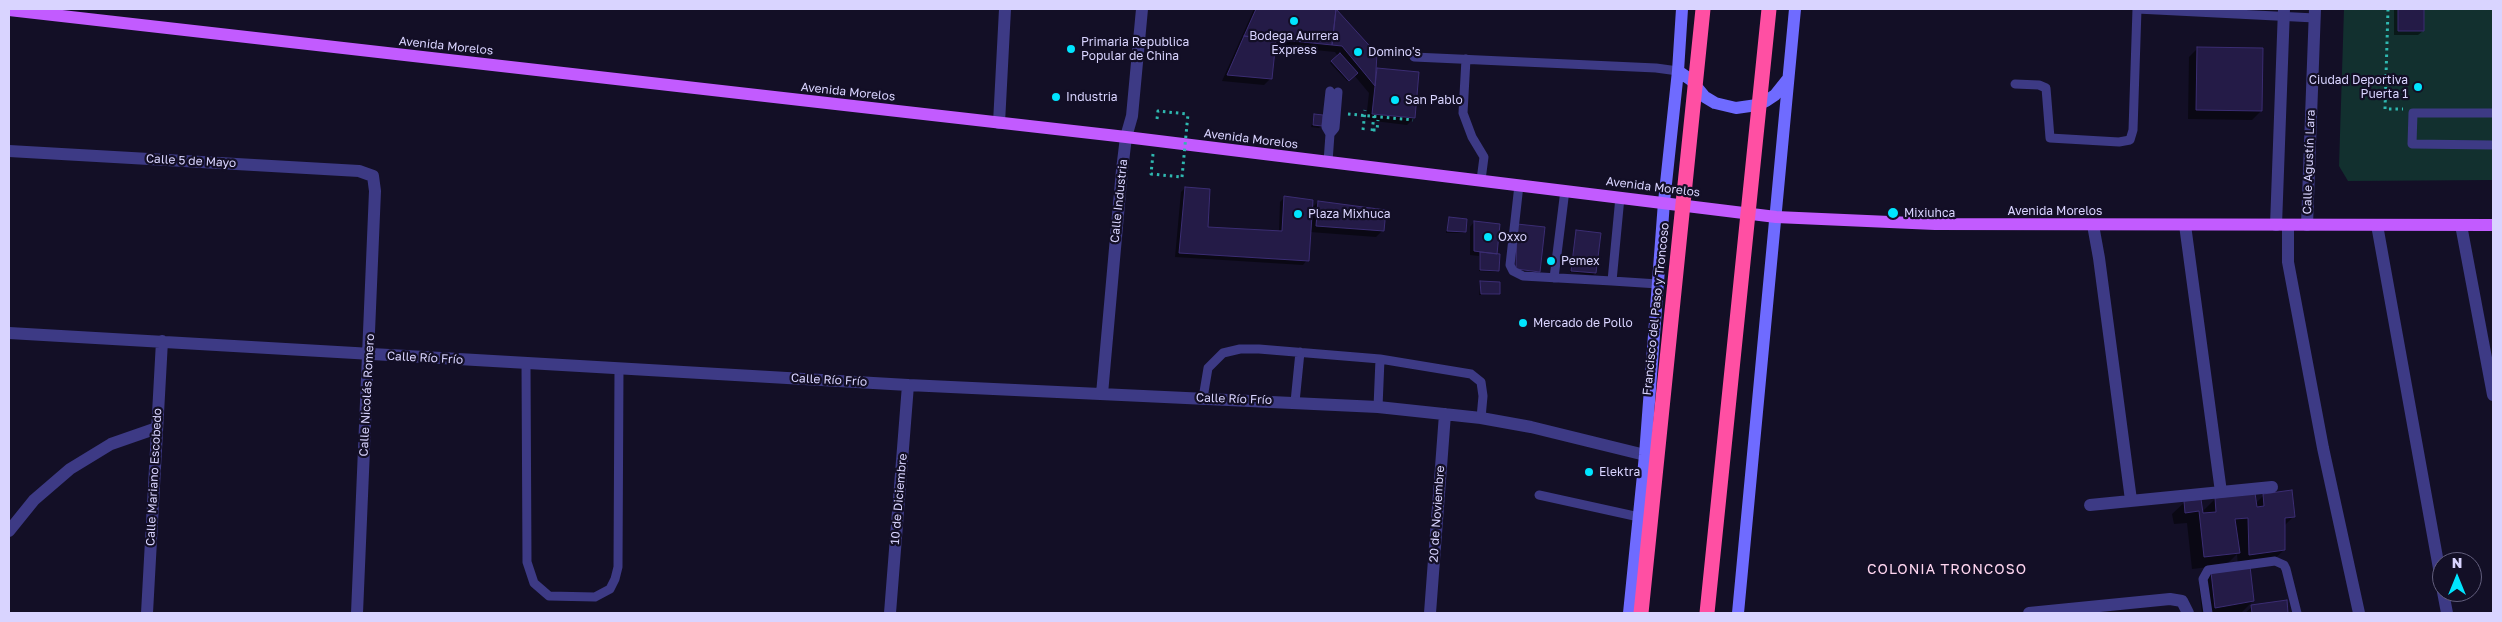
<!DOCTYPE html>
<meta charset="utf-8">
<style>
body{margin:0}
#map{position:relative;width:2502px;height:622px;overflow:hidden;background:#130f26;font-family:"Golos Text",sans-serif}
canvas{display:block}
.frame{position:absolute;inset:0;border:10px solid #d9d4ff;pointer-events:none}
.north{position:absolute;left:2432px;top:552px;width:50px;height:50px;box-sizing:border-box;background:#130f26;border:1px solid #625e7d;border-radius:50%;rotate:0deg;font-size:14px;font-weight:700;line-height:20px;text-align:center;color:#d9d4ff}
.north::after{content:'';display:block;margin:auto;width:18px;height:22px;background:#00e5ff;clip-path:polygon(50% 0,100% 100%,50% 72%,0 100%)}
</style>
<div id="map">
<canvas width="2502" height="622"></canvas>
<div class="frame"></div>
<div class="north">N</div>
</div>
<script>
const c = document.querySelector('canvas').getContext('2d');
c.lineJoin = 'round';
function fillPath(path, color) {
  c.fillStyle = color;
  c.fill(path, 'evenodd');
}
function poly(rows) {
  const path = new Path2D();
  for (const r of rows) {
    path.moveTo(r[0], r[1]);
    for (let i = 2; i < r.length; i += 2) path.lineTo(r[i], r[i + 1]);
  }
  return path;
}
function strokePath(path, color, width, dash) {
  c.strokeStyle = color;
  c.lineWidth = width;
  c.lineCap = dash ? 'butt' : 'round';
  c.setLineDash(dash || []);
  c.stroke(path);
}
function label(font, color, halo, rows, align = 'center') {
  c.font = font + ' "Golos Text",sans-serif';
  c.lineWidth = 4.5;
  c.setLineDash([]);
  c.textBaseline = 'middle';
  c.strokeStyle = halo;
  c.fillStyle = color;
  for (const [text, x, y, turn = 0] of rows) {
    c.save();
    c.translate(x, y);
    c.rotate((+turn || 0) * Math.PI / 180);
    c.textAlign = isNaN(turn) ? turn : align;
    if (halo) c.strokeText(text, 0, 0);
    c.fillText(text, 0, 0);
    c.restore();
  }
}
const green = poly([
 [2344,9,2493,9,2493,180,2348,181,2339,166]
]);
const shadow = poly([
 [1254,9,1336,9,1376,55,1376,69,1418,73,1414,118,1407,125,1366,120,1369,93,1354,75,1347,81,1330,63,1338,56,1335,52,1274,46,1271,78,1264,85,1222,81],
 [2394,9,2423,9,2423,31,2418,35,2394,35],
 [2198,48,2261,111,2252,120,2188,119,2189,57],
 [1314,116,1321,126,1319,128,1311,127],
 [1185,188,1207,229,1279,232,1280,202,1284,198,1311,209,1318,202,1383,230,1376,237,1310,232,1307,260,1303,265,1175,257,1181,192],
 [1449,218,1465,231,1463,233,1446,233],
 [1474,222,1496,253,1498,270,1496,272,1479,271,1479,256,1470,255,1470,227],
 [1516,227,1539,271,1537,273,1515,271,1517,246],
 [1577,231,1595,273,1593,275,1570,272],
 [1481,282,1498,294,1479,295],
 [2264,495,2294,516,2283,527,2284,550,2271,562,2238,567,2237,554,2226,565,2192,569,2187,523,2174,524,2172,514,2185,502,2200,501,2201,513,2215,499,2255,504],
 [2211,573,2253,601,2241,613,2202,613,2199,585],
 [2285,602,2287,613,2245,613,2252,607]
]);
const building = poly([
 [1256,9,1336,9,1332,45,1244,36,1256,9],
 [1336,9,1377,54,1375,86,1342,46,1332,45,1336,9],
 [2398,9,2424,9,2424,31,2398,31,2398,9],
 [1244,36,1276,40,1272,79,1227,75,1244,36],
 [2197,47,2263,48,2262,111,2196,110,2197,47],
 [1340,53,1358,73,1349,81,1331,61,1340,53],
 [1377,68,1419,72,1415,118,1372,114,1377,68],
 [1314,114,1323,115,1322,126,1313,125,1314,114],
 [1185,187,1210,189,1208,227,1282,231,1284,196,1313,200,1309,261,1179,253,1185,187],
 [1318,201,1386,210,1384,231,1316,226,1318,201],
 [1449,217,1467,219,1466,232,1447,231,1449,217],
 [1474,221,1500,224,1497,254,1474,251,1474,221],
 [1517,224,1545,227,1540,272,1516,269,1517,224],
 [1576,230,1601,233,1596,273,1571,271,1576,230],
 [1480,252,1500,254,1499,271,1480,270,1480,252],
 [1480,281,1500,282,1500,294,1481,294,1480,281],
 [2292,490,2295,517,2285,518,2285,550,2249,555,2248,518,2235,519,2240,553,2204,557,2199,511,2185,513,2184,501,2201,499,2203,513,2216,512,2215,498,2255,493,2257,507,2264,506,2263,494,2292,490],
 [2250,566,2254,601,2215,608,2211,572,2250,566],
 [2287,600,2288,613,2252,613,2251,605,2287,600]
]);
const path = poly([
 [2388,9,2385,109,2403,109],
 [1348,114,1413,120],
 [1157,119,1158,111,1188,114],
 [1363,130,1365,110],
 [1373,130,1377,130,1378,120],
 [1372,131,1374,116],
 [1153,154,1151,174,1182,177]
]);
const lane = poly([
 [2137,9,2315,18],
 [1414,57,1656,68,1678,71],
 [1466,59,1463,113,1472,137,1484,157,1481,180],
 [2015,84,2039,85,2046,88,2050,138,2119,142,2130,140,2133,130,2137,9],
 [1330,91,1326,127,1330,134],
 [2493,113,2413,113,2412,144,2493,145],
 [1328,162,1330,134,1335,128,1338,92],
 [1519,185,1510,265,1513,271,1523,276,1612,281,1620,197],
 [1554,278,1565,190],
 [1612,281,1658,284],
 [526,364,527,562,534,583,549,596,595,597,610,589,615,579,618,567,619,368],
 [1203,398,1208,368,1223,353,1240,349,1259,349,1380,359,1471,374,1481,382,1483,396,1481,418],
 [1295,402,1300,352],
 [1378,407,1380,359],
 [1539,495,1639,517],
 [2208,613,2203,579,2208,570,2275,561,2284,565,2286,569,2297,613]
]);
const street = poly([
 [999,123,1005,9],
 [9,151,359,171,373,176,375,191,357,613],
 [2093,225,2099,258,2131,500],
 [2185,225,2221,492],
 [2276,225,2284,9],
 [2288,225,2288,262,2323,448,2359,613],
 [2307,225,2315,9],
 [2377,225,2442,585],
 [2461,225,2493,395],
 [9,333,908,385,1378,407,1481,418,1531,427,1645,455],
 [1102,394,1122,170,1126,137,1132,116,1142,9],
 [2090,505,2272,487],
 [9,531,34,500,70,469,111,444,157,428],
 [2443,592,2447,613],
 [147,613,162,341],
 [890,613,908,385],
 [1430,613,1445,414],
 [2029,613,2170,599,2182,601,2188,613]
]);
const secondary = poly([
 [1678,71,1691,80,1705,97,1715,103,1736,108,1757,105,1766,101,1775,95,1787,80],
 [1629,613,1645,455,1664,202,1678,71,1682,9],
 [1738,613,1795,9]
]);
const primary = poly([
 [9,10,1126,137,1776,217,1935,224,2493,225]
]);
const pathBridge = poly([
 [1182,177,1188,114]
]);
const highwayBridge = poly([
 [1641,613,1703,9],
 [1707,613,1769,9]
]);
const markers = [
 [1294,21,5,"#00e5ff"],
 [1071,49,5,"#00e5ff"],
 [1358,52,5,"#00e5ff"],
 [2418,87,5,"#00e5ff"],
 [1056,97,5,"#00e5ff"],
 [1395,100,5,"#00e5ff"],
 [1893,213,6,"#00e5ff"],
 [1298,214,5,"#00e5ff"],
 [1488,237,5,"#00e5ff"],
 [1551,261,5,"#00e5ff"],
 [1523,323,5,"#00e5ff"],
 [1589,472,5,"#00e5ff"]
];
const poiNames = [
 ["Bodega Aurrera",1294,36,"center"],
 ["Express",1294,50,"center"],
 ["Primaria Republica",1081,42],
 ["Popular de China",1081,56],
 ["Domino's",1368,52],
 ["Ciudad Deportiva",2408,80,"right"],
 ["Puerta 1",2408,94,"right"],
 ["Industria",1066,97],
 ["San Pablo",1405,100],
 ["Mixiuhca",1904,213],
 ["Plaza Mixhuca",1308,214],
 ["Oxxo",1498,237],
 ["Pemex",1561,261],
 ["Mercado de Pollo",1533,323],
 ["Elektra",1599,472]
];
const streetNames = [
 ["Avenida Morelos",446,46,6],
 ["Avenida Morelos",848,92,6],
 ["Avenida Morelos",1251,139,7],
 ["Calle 5 de Mayo",191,161,3],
 ["Calle Agustín Lara",2309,162,-88],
 ["Avenida Morelos",1653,187,7],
 ["Calle Industria",1119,201,-84],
 ["Avenida Morelos",2055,211],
 ["Francisco del Paso y Troncoso",1656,309,-84],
 ["Calle Río Frío",425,358,3],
 ["Calle Río Frío",829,380,3],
 ["Calle Nicolás Romero",367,395,-87],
 ["Calle Río Frío",1234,399,2],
 ["Calle Mariano Escobedo",154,477,-87],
 ["10 de Diciembre",899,499,-85],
 ["20 de Noviembre",1437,514,-86]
];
const neighbourhoodNames = [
 ["COLONIA TRONCOSO",1947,570]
];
fillPath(green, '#12302f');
fillPath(shadow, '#0007');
fillPath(building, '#241b47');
strokePath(building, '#3b2d73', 1);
strokePath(path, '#2fb8b0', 3, [2.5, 4]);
strokePath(lane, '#3d3a85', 9);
strokePath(street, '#3d3a85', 12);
strokePath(secondary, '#6f6bff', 12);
strokePath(primary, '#c25bff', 12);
strokePath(pathBridge, '#2fb8b0', 3, [2.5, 4]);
strokePath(highwayBridge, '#ff4fa3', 15);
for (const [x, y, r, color] of markers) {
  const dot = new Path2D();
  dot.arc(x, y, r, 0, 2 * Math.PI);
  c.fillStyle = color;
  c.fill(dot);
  strokePath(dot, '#130f26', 2);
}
label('12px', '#d9d4ff', '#130f26', poiNames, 'left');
label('12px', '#d9d4ff', '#130f26', streetNames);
c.letterSpacing = '1px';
label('14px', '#ffd6f0', '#130f26', neighbourhoodNames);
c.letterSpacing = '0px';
</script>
